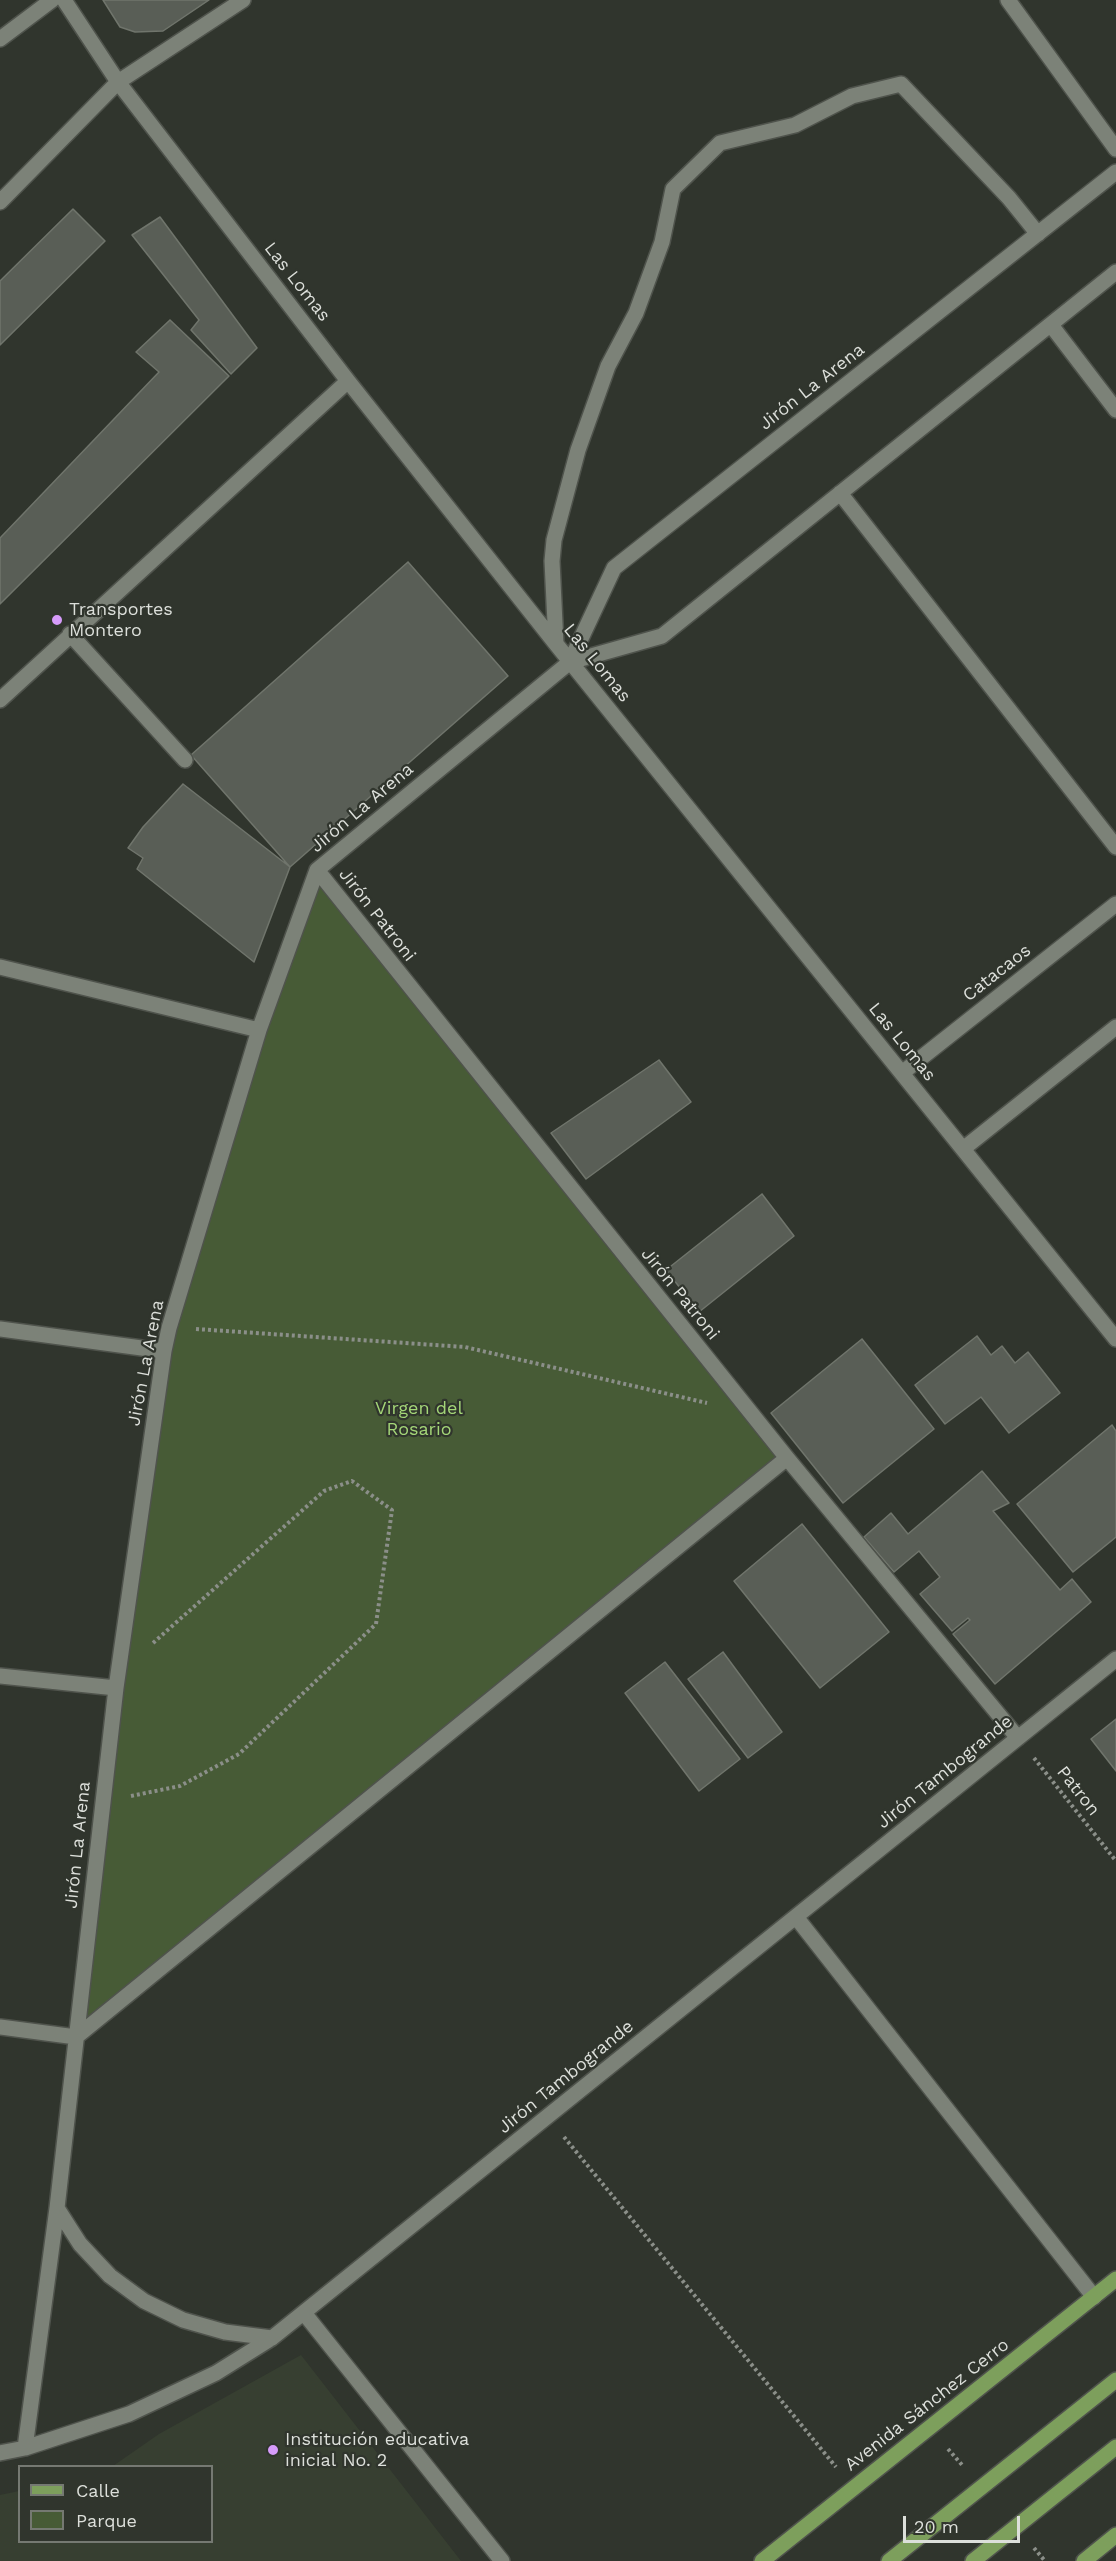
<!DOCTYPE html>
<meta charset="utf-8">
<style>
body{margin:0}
#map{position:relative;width:1116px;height:2561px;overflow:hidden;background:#30352d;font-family:"Work Sans",sans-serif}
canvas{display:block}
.legend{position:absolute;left:18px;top:2465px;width:195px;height:78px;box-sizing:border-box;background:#30352d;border:2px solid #757972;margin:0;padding:8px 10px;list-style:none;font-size:18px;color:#dcdfda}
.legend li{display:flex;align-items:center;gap:12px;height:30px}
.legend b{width:30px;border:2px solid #757972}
.scale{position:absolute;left:903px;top:2516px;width:117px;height:27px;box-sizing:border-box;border:3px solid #dcdfda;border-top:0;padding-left:8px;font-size:18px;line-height:21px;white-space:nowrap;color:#dcdfda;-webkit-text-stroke:4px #30352d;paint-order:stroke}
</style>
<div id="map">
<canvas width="1116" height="2561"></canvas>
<ul class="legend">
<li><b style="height:8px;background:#7d9f5c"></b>Calle</li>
<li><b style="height:16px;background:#475b36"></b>Parque</li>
</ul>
<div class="scale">20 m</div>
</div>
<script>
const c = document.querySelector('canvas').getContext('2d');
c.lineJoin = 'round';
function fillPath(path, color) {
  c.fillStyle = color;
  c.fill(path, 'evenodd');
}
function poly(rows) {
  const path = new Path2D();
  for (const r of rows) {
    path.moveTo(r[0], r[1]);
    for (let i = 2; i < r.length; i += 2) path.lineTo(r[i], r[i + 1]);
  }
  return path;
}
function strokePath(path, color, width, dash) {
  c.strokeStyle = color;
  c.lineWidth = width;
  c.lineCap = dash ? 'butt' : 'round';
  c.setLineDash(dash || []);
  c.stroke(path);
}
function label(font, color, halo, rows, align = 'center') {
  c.font = font + ' "Work Sans",sans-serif';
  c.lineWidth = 4.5;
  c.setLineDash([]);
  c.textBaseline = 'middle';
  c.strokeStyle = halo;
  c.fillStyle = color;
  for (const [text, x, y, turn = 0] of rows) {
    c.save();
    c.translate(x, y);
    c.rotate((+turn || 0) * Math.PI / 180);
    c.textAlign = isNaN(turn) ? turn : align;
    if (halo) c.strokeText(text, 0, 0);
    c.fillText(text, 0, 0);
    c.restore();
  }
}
const built = poly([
 [301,2355,461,2561,0,2561,0,2495,19,2491,20,2542,212,2542,212,2466,113,2466,159,2434]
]);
const green = poly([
 [317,870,787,1458,76,2037,164,1351]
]);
const building = poly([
 [103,0,209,0,163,31,135,32,120,27,103,0],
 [73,209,105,241,0,345,0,281,73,209],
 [160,217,257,348,231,374,191,330,199,320,132,235,160,217],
 [170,320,229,376,0,604,0,538,159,372,136,352,170,320],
 [408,562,508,676,290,867,191,755,408,562],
 [183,784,290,867,254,962,137,869,143,858,128,848,143,827,183,784],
 [659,1060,691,1102,586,1179,551,1133,659,1060],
 [762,1194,794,1236,699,1312,666,1270,762,1194],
 [977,1336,991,1355,1002,1346,1015,1363,1028,1352,1060,1393,1009,1433,981,1397,945,1424,915,1385,977,1336],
 [862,1339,934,1429,843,1503,771,1413,862,1339],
 [1112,1425,1116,1431,1116,1537,1073,1572,1017,1504,1112,1425],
 [982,1471,1009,1503,993,1511,1060,1590,1072,1579,1091,1602,995,1684,953,1634,970,1620,968,1618,952,1631,920,1594,940,1577,919,1551,894,1572,864,1537,891,1513,908,1534,982,1471],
 [802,1524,889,1632,820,1688,734,1581,802,1524],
 [723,1652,782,1732,748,1758,688,1679,723,1652],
 [665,1662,740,1759,699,1791,625,1693,665,1662],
 [1116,1719,1116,1771,1091,1739,1116,1719]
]);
const path = poly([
 [196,1329,465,1347,707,1403],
 [1034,1758,1116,1861],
 [131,1796,180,1786,239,1754,376,1624,392,1510,352,1481,324,1491,152,1644],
 [564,2137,836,2467],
 [948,2449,963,2466],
 [1034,2548,1045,2561]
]);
const minor = poly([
 [64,0,118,82,348,381,556,644,1116,1339],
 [1008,0,1116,149],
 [0,39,52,0],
 [0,202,118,82,243,0],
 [1051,325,1116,410],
 [840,493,1116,847],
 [70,634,185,760],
 [556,644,552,561,554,540,578,450,608,366,636,313,662,242,673,189,720,143,795,125,852,96,901,84,1009,198,1038,234],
 [570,662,614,568,1116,172],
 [0,700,348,381],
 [317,870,787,1458,1018,1738],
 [0,967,259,1030],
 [902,1073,1116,904],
 [963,1149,1116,1027],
 [0,1329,164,1351],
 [0,1676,116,1688],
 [796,1917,1094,2297],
 [0,2027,76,2037,787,1458],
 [57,2208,80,2244,110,2276,144,2301,183,2320,225,2332,272,2338],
 [304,2313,502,2561],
 [25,2448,57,2208,116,1688,164,1351,169,1328,259,1030,317,870,570,662,662,636,1116,272],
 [0,2453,25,2448,129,2414,216,2373,272,2338,1116,1659]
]);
const major = poly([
 [762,2561,1116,2279],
 [889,2561,1116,2380],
 [973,2561,1116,2447],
 [1084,2561,1116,2535]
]);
const markers = [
 [57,620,6,"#d69bfa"],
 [273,2450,6,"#d69bfa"]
];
const streetNames = [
 ["Las Lomas",297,282,52],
 ["Jirón La Arena",812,387,-38],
 ["Las Lomas",597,663,51],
 ["Jirón La Arena",362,808,-40],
 ["Jirón Patroni",377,915,52],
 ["Catacaos",997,973,-38],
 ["Las Lomas",902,1042,51],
 ["Jirón Patroni",680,1294,51],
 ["Jirón La Arena",146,1363,-79],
 ["Jirón Tambogrande",945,1772,-39],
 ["Patron",1078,1791,52],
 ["Jirón La Arena",78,1845,-84],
 ["Jirón Tambogrande",566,2077,-39],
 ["Avenida Sánchez Cerro",927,2405,-38]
];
const poiNames = [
 ["Transportes",69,610],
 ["Montero",69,631],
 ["Institución educativa",285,2440],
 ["inicial No. 2",285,2461]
];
const parkNames = [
 ["Virgen del",419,1409],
 ["Rosario",419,1430]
];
fillPath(built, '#373f31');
fillPath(green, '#475b36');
fillPath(building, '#595e56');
strokePath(building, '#70756c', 1.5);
strokePath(minor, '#4f534c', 18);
strokePath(major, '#4f534c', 18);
strokePath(path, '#8b8f89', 4, [3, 3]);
strokePath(minor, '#7c8278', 15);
strokePath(major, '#7d9f5c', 15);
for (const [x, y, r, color] of markers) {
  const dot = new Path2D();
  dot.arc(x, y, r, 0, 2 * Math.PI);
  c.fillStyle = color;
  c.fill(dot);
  strokePath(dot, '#30352d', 2);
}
label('18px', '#dcdfda', '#30352d', streetNames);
label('18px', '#dcdfda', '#30352d', poiNames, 'left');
label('18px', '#a4d678', '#30352d', parkNames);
</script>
